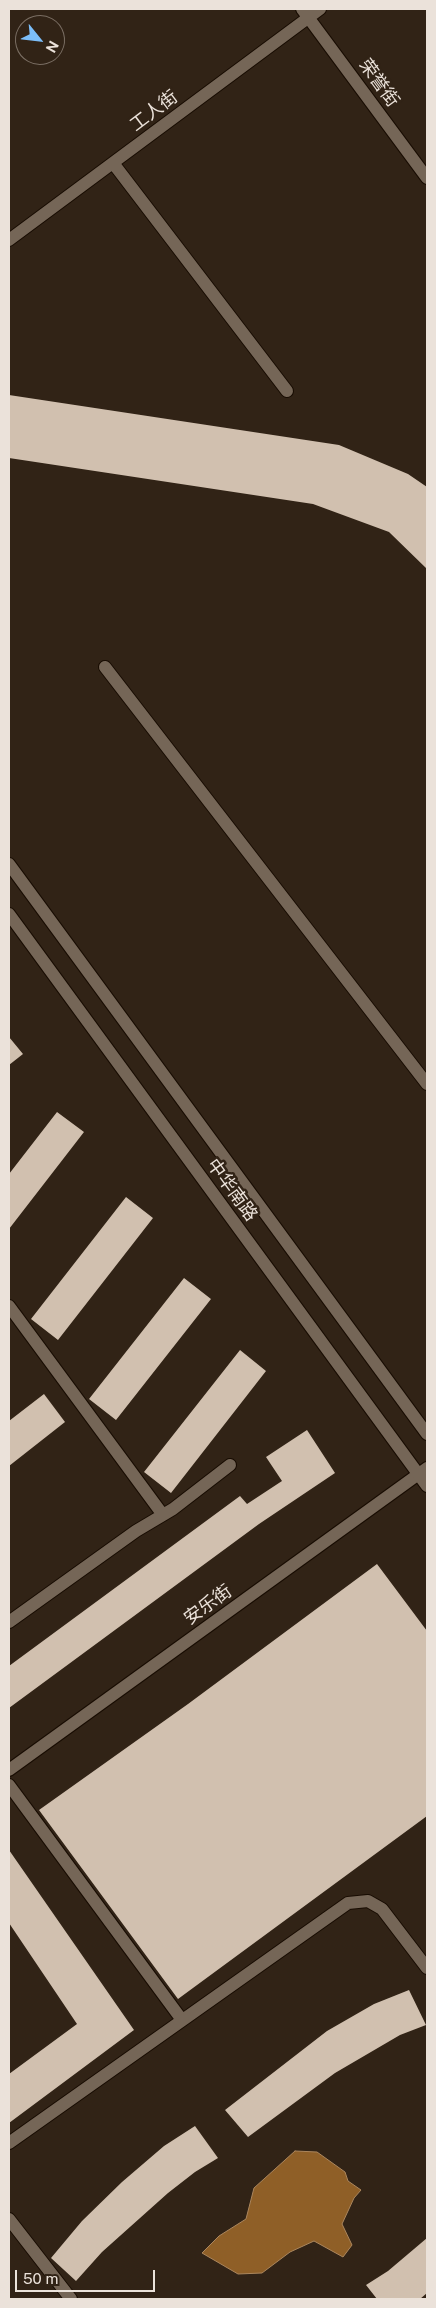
<!DOCTYPE html>
<meta charset="utf-8">
<style>
body{margin:0}
#map{position:relative;width:436px;height:2308px;overflow:hidden;background:#312316;font-family:"Public Sans",sans-serif}
canvas{display:block}
.frame{position:absolute;inset:0;border:10px solid #ebe2da;pointer-events:none}
.north{position:absolute;left:15px;top:15px;width:50px;height:50px;box-sizing:border-box;background:#312316;border:1px solid #7b6f64;border-radius:50%;rotate:119deg;font-size:14px;font-weight:700;line-height:20px;text-align:center;color:#ebe2da}
.north::after{content:'';display:block;margin:auto;width:18px;height:22px;background:#7cbef9;clip-path:polygon(50% 0,100% 100%,50% 72%,0 100%)}
.scale{position:absolute;left:15px;top:2270px;width:140px;height:22px;box-sizing:border-box;border:2px solid #ebe2da;border-top:0;padding-left:6px;font-size:15px;line-height:18px;white-space:nowrap;color:#ebe2da;-webkit-text-stroke:4px #312316;paint-order:stroke}
</style>
<div id="map">
<canvas width="436" height="2308"></canvas>
<div class="frame"></div>
<div class="north">N</div>
<div class="scale">50 m</div>
</div>
<script>
const g = document.querySelector('canvas').getContext('2d');
g.lineJoin = 'round';
function fillPath(path, color) { g.fillStyle = color; g.fill(path, 'evenodd'); }
const shape = rows => new Path2D(rows.map(r => 'M' + r).join(''));
function stroke(path, color, width, dash) { g.strokeStyle = color; g.lineWidth = width; g.lineCap = dash ? 'butt' : 'round'; g.setLineDash(dash || []); g.stroke(path); }
function label(font, color, halo, rows, align = 'center') {
  g.font = font + ' "Public Sans","Noto Sans SC",sans-serif'; g.lineWidth = 5; g.setLineDash([]); g.textBaseline = 'middle'; g.strokeStyle = halo; g.fillStyle = color; for (const [text, x, y, turn = 0] of rows) {
    g.save(); g.translate(x, y); g.rotate((+turn || 0) * Math.PI / 180); g.textAlign = isNaN(turn) ? turn : align; if (halo) g.strokeText(text, 0, 0); g.fillText(text, 0, 0); g.restore();
  }
}
const water = shape([
 [295,2151,317,2152,345,2172,348,2181,361,2190,354,2198,342,2224,352,2245,343,2257,314,2241,290,2252,262,2273,238,2274,202,2253,219,2236,246,2219,254,2188,295,2151]
]);
const building = shape([
 [9,395,339,445,408,474,427,487,427,569,389,532,313,504,9,458],
 [9,1037,23,1054,9,1065],
 [57,1112,84,1132,9,1229,9,1174],
 [126,1197,153,1218,58,1340,31,1319],
 [184,1278,211,1299,116,1420,89,1399],
 [240,1350,266,1371,171,1493,144,1472],
 [44,1394,65,1422,9,1466,9,1421],
 [307,1430,335,1473,259,1524,9,1708,9,1666,240,1496,247,1504,282,1481,266,1457],
 [377,1564,427,1631,427,1816,178,1999,39,1810,188,1704],
 [9,1850,134,2030,9,2123,9,2074,77,2024,9,1923],
 [409,1990,426,2025,400,2035,335,2073,248,2137,225,2110,327,2031,374,2004],
 [195,2126,218,2158,195,2172,168,2193,102,2252,76,2281,51,2258,82,2221,122,2182,164,2146],
 [427,2238,427,2293,420,2299,377,2299,366,2285,388,2271]
]);
const minor = shape([
 [302,9,427,178],
 [113,163,287,391],
 [9,240,320,9],
 [105,667,427,1084],
 [9,1306,163,1515],
 [9,1622,136,1531,173,1509,230,1465],
 [9,1785,182,2020],
 [9,2143,348,1903,368,1901,382,1909,427,1968],
 [9,2219,71,2299]
]);
const tertiary = shape([
 [9,1770,427,1468]
]);
const secondary = shape([
 [9,864,427,1434],
 [9,914,427,1486]
]);
const streetNames = [
 ["荣誉街",379,83,54],
 ["工人街",154,111,-37],
 ["中华南路",232,1190,54],
 ["安乐街",208,1605,-36]
];
fillPath(water, '#8f5f27');
stroke(water, '#ab865d', 1);
fillPath(building, '#d1c0af');
stroke(minor, '#180c02', 14);
stroke(tertiary, '#180c02', 14);
stroke(secondary, '#180c02', 14);
stroke(minor, '#756657', 12);
stroke(tertiary, '#756657', 12);
stroke(secondary, '#756657', 12);
label('18px', '#ebe2da', '#312316', streetNames);
</script>
